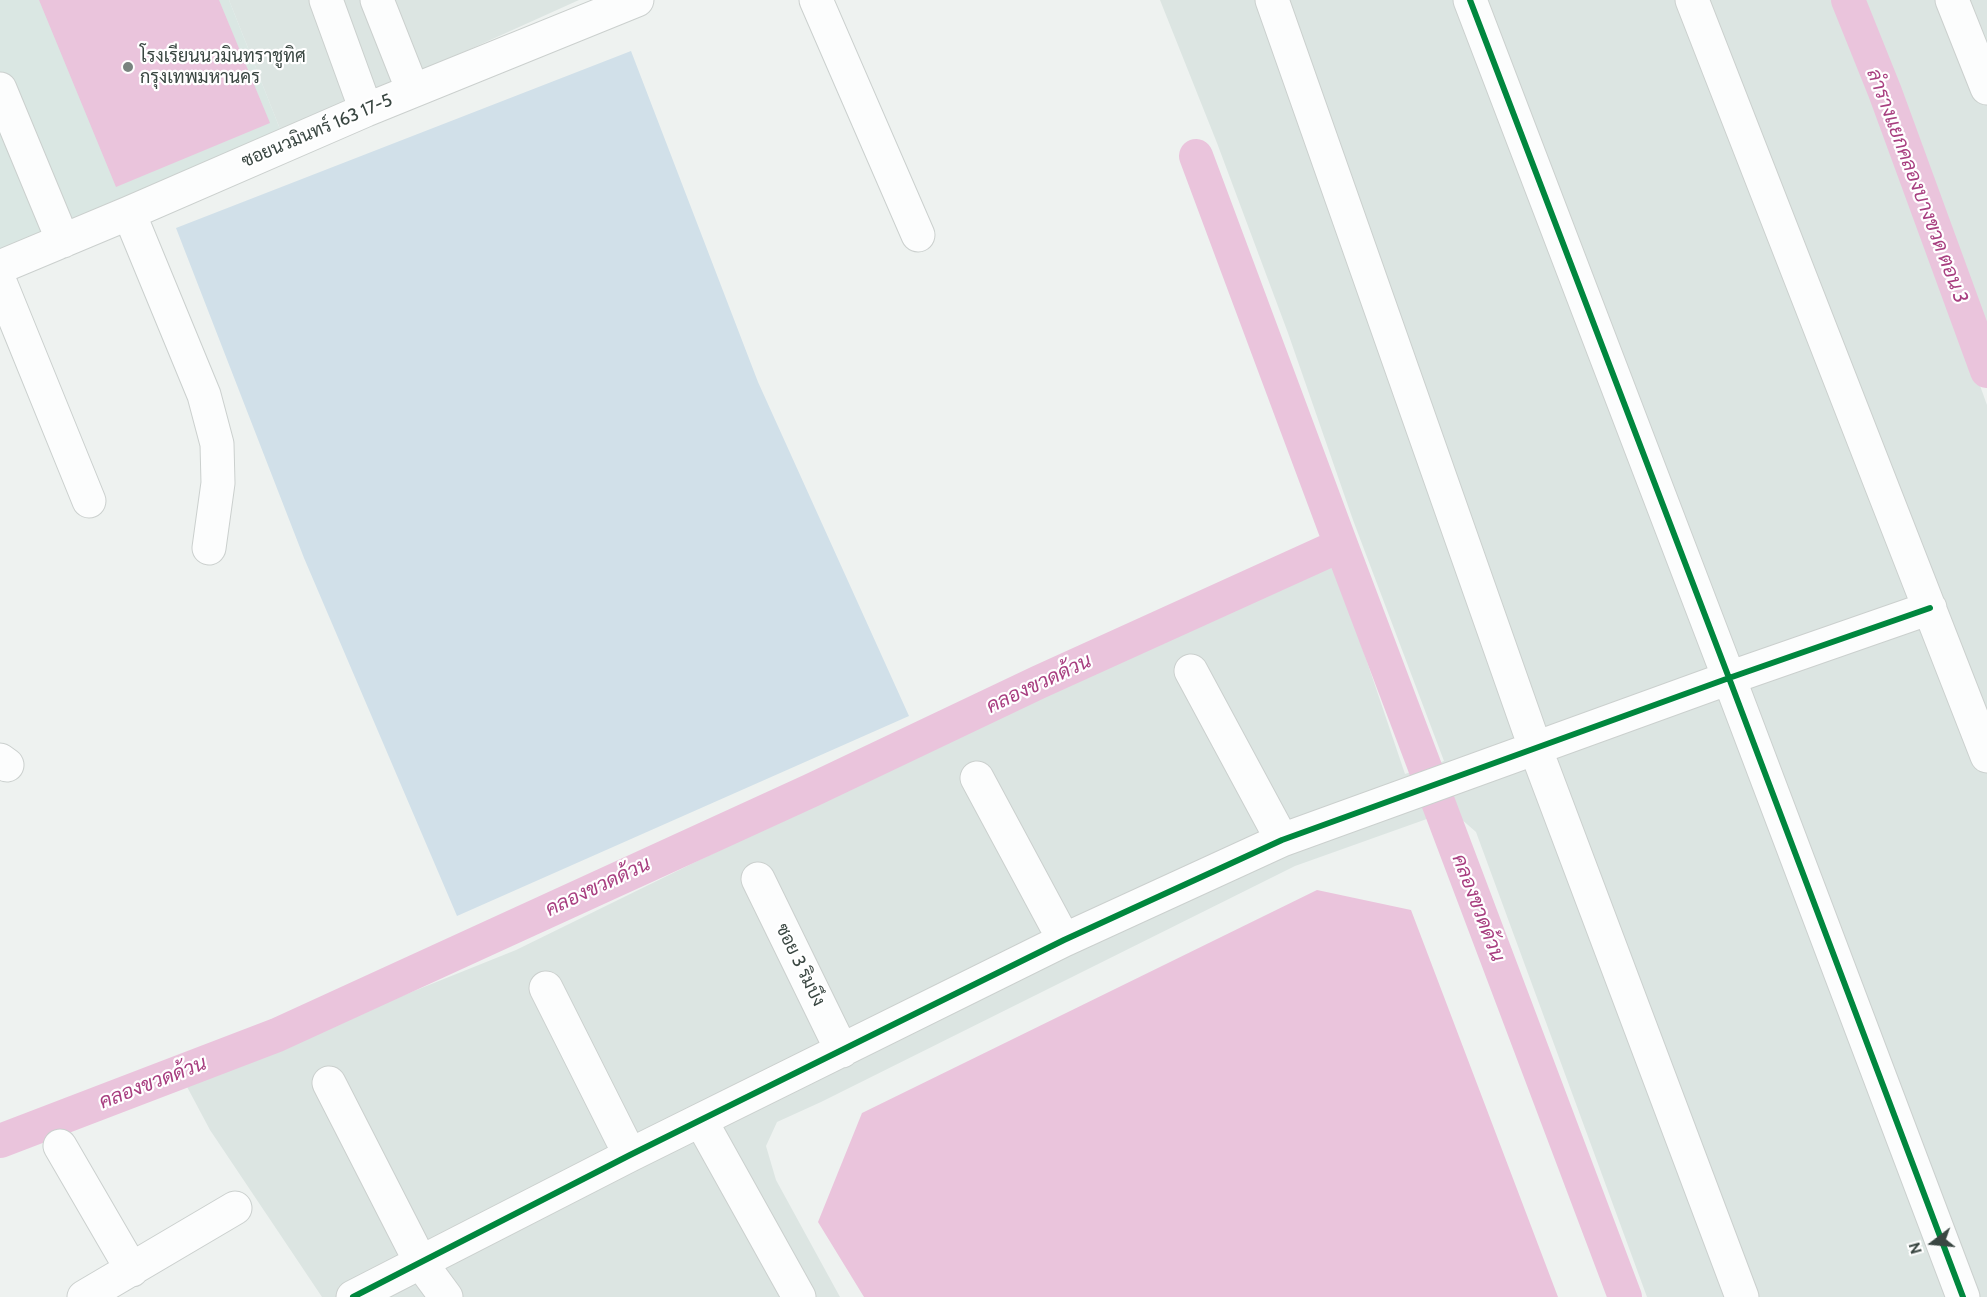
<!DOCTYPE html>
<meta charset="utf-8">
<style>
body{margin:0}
#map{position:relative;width:1987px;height:1297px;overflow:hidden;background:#eef2f0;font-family:Cabin,sans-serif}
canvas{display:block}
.north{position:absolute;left:1903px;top:1213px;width:60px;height:60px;-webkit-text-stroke:4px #fff;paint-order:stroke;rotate:254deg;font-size:16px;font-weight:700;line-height:24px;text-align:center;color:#3a4742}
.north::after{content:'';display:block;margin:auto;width:21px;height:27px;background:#3a4742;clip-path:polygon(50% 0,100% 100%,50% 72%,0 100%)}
</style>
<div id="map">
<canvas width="1987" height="1297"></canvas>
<div class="north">N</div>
</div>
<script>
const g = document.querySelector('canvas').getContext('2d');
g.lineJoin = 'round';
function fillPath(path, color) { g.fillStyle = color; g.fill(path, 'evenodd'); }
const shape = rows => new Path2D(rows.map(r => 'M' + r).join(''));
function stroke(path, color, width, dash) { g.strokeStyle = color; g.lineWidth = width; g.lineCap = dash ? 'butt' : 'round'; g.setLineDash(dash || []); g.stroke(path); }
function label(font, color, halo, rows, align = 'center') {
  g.font = font + ' Cabin,Sarabun,sans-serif'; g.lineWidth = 4.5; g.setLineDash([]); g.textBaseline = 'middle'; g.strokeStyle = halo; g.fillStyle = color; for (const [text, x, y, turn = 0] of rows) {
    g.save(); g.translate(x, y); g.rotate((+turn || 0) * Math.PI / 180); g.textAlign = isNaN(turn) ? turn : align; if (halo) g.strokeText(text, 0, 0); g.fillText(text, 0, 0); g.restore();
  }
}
const residential = shape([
 [229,0,579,0,282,134],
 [1160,0,1838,0,1913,200,1987,405,1987,1297,1647,1297,1476,832,1460,818,1438,815,1295,866,821,1102,777,1122,766,1146,776,1180,840,1297,322,1297,210,1130,185,1083,516,950,1093,667,1333,561,1405,774,1444,761,1353,520,1288,333,1217,143],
 [1848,0,1987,0,1987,363]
]);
const education = shape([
 [0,0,229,0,282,134,0,250]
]);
const green = shape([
 [631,51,758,382,909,716,457,916,304,558,176,228]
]);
const water = shape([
 [39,0,219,0,270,123,116,187],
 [1317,890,1411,910,1558,1297,864,1297,818,1222,862,1113]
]);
const canal = shape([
 [1848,0,1885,92,1987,371],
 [1196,156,1341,545],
 [0,1141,277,1035,812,790,1039,682,1341,545,1625,1297]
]);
const minor = shape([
 [326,0,366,110],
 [377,0,413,91],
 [816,0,918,235],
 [1272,0,1536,750,1742,1297],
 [1470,0,1729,678,1963,1297],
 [1692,0,1987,756],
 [1952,0,1987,88],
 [0,89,63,241],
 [129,213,204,395,217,444,218,483,209,548],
 [0,267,129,213,366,110,637,0],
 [0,282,89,501],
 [1191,671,1282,840],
 [0,760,7,765],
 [977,778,1064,940],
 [758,879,842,1051],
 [546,988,630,1155],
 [329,1083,421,1263,446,1297],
 [701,1121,799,1297],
 [60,1146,132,1270],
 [84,1297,235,1208],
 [353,1297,630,1155,1064,940,1282,840,1729,678,1930,608]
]);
const cycleway = shape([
 [1470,0,1729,678,1963,1297],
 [353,1297,630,1155,1064,940,1282,840,1729,678,1930,608]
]);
const markers = [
 [128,67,6,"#79837f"]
];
const poiNames = [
 ["โรงเรียนนวมินทราชูทิศ",140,57],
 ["กรุงเทพมหานคร",140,78]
];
const streetNames = [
 ["ซอยนวมินทร์ 163 17-5",317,131,-23],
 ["ซอย 3 ริมบึง",800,965,64]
];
const waterNames = [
 ["ลำรางแยกคลองบางขวด ตอน 3",1917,186,69],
 ["คลองขวดด้วน",1039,684,-25],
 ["คลองขวดด้วน",598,887,-25],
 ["คลองขวดด้วน",1478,908,69],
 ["คลองขวดด้วน",153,1083,-21]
];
fillPath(residential, '#dce5e2');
fillPath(education, '#dae7e3');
fillPath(green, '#d1e0e9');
fillPath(water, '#eac4dc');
stroke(canal, '#eac4dc', 34);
stroke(minor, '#cbd0ce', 35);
stroke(minor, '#fcfdfd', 33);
stroke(cycleway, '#00873e', 6);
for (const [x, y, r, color] of markers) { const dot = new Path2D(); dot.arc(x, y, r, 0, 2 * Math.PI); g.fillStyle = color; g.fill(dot); stroke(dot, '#fff', 2); }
label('18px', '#3a4742', '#fff', poiNames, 'left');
label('18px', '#3a4742', '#fff', streetNames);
label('italic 20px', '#a83f80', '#fff', waterNames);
</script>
